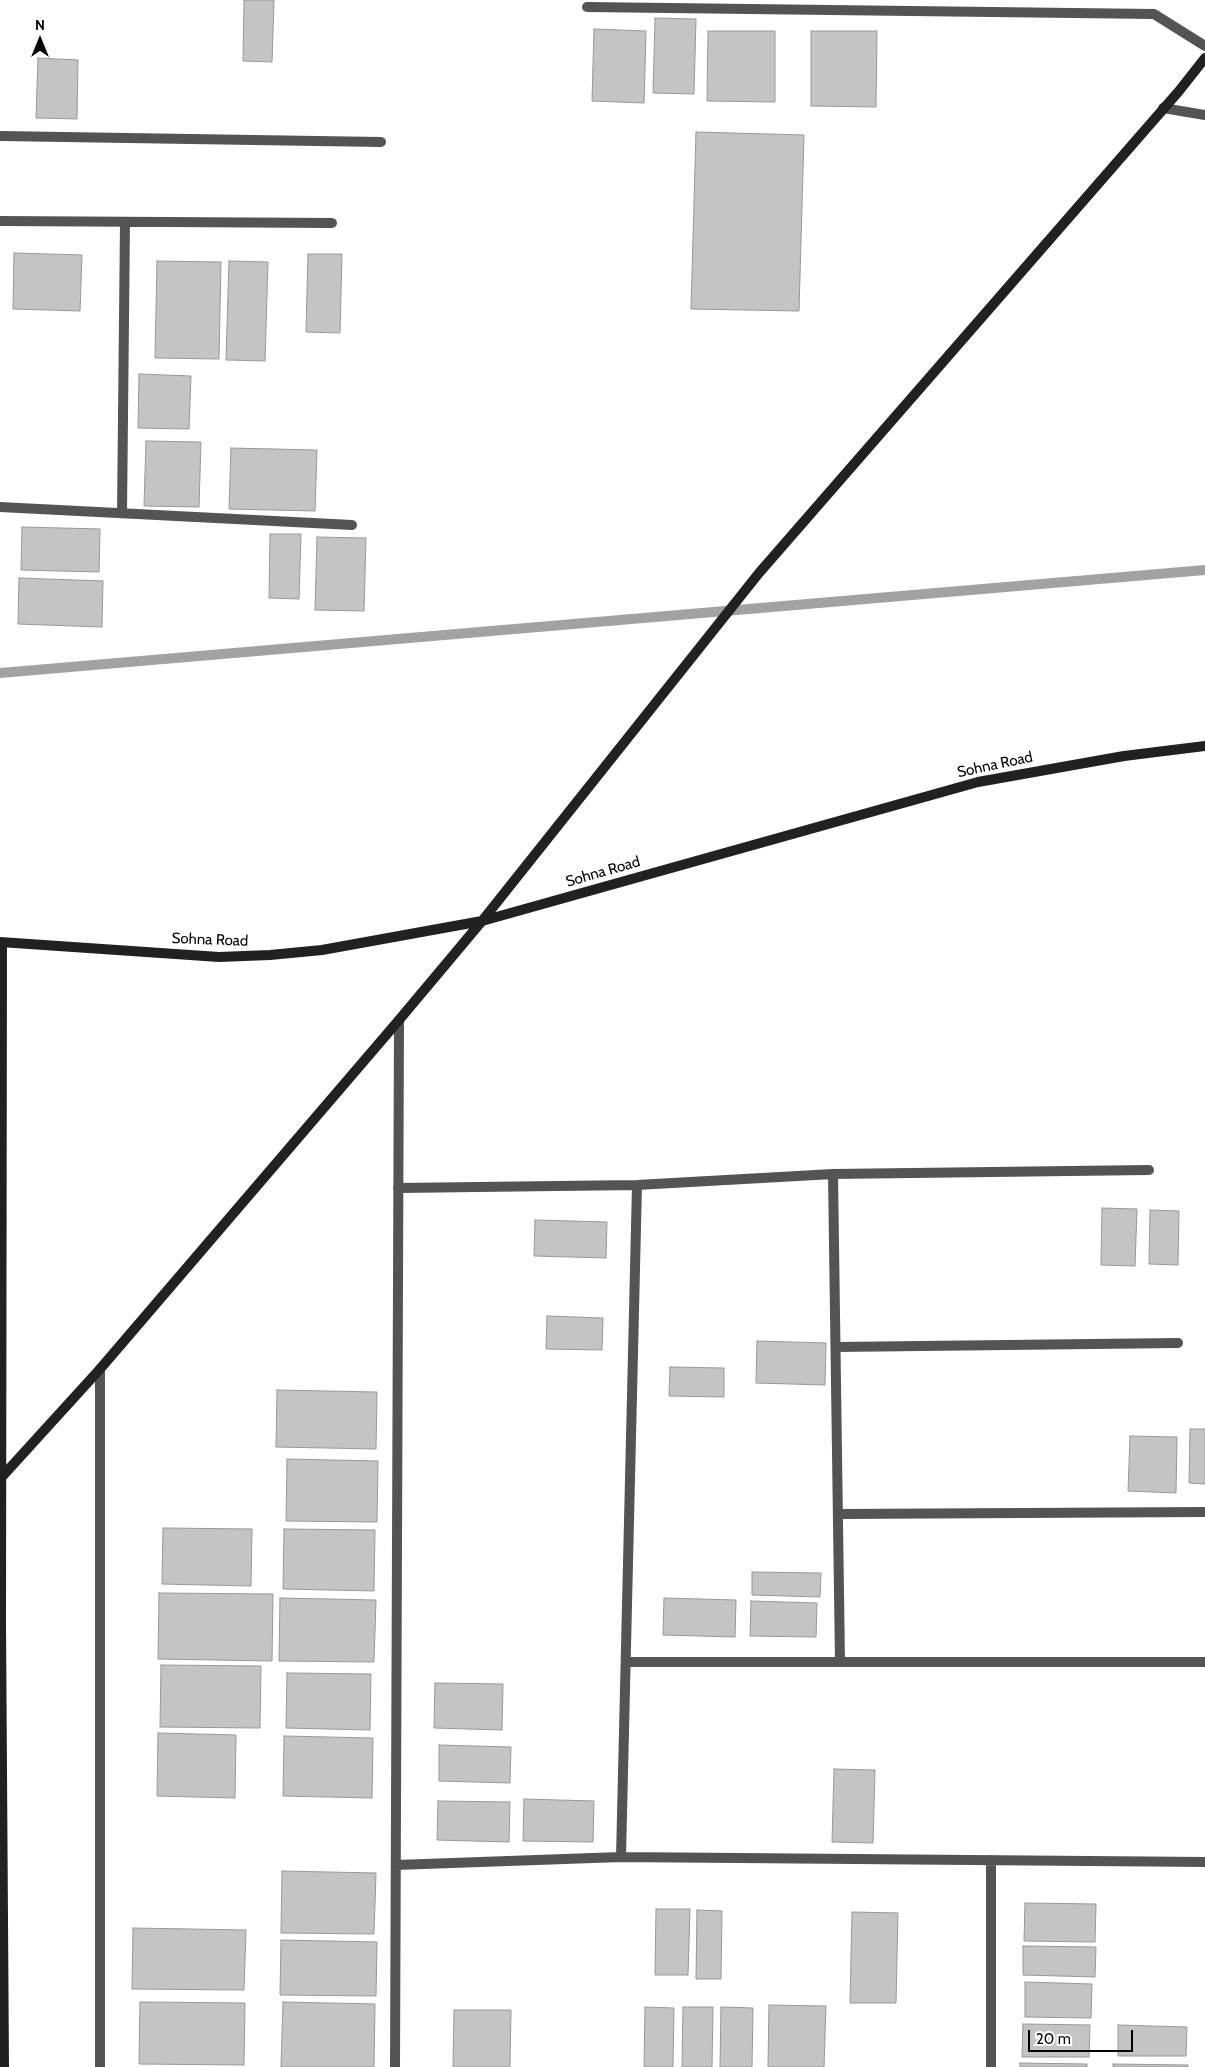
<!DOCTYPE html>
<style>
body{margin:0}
#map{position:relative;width:1205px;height:2067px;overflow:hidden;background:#fff;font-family:Cabin,sans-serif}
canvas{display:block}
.north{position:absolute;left:15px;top:15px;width:50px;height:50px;-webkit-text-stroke:4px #fff;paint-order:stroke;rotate:0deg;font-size:14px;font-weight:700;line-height:20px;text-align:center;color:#000}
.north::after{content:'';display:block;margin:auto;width:18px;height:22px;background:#000;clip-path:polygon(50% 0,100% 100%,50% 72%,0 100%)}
.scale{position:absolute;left:1028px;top:2030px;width:105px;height:22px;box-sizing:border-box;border:2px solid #000;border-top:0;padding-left:6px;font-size:15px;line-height:18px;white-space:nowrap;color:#000;-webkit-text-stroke:4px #fff;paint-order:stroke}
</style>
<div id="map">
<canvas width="1205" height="2067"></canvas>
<div class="north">N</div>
<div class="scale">20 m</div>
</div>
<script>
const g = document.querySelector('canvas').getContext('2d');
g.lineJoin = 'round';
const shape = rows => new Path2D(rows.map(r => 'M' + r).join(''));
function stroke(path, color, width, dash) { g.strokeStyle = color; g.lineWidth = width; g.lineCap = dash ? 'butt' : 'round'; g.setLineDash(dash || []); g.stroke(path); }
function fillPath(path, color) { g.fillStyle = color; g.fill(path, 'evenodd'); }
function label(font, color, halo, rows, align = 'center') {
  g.font = font + ' Cabin,sans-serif'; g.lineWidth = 5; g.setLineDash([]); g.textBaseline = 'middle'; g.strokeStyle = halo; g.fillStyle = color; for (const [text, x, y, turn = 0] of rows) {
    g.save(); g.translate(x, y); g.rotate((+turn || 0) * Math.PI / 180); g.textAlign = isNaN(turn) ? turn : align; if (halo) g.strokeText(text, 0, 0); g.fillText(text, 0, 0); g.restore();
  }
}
const stream = shape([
 [0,673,1205,570]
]);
const building = shape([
 [244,0,274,0,272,62,243,61,244,0],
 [655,18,696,19,694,94,653,93,655,18],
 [594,29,646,31,644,103,592,101,594,29],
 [708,31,775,31,775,102,707,101,708,31],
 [811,31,877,31,876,107,811,106,811,31],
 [38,58,78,60,77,119,36,118,38,58],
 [696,132,804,135,799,311,691,309,696,132],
 [14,253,82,255,80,311,13,309,14,253],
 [308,254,342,254,340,333,306,332,308,254],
 [157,261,221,262,219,359,155,358,157,261],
 [229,261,268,262,265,361,226,360,229,261],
 [139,374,191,376,189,429,138,428,139,374],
 [146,441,201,442,199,507,144,506,146,441],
 [231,448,317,450,315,511,229,509,231,448],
 [22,527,100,529,99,572,21,570,22,527],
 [270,534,301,534,299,599,269,598,270,534],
 [317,537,366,538,364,611,315,610,317,537],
 [19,578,103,581,102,627,18,624,19,578],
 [1102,1208,1137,1209,1135,1266,1101,1265,1102,1208],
 [1150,1210,1179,1211,1178,1265,1149,1264,1150,1210],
 [535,1220,607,1222,606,1258,534,1256,535,1220],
 [547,1316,603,1318,602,1350,546,1349,547,1316],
 [757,1341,826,1343,825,1385,756,1383,757,1341],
 [670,1367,724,1368,724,1397,669,1396,670,1367],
 [277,1390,377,1392,376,1449,276,1447,277,1390],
 [1190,1429,1205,1429,1205,1484,1189,1483,1190,1429],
 [1130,1436,1177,1437,1176,1493,1128,1491,1130,1436],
 [287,1459,378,1461,377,1522,286,1521,287,1459],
 [163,1528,252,1529,251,1586,162,1584,163,1528],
 [284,1529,375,1530,374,1591,283,1589,284,1529],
 [752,1572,821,1573,820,1597,752,1595,752,1572],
 [159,1593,273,1594,272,1661,158,1659,159,1593],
 [280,1598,376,1600,374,1662,279,1661,280,1598],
 [664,1598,736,1600,735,1637,663,1635,664,1598],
 [751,1601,817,1603,816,1637,750,1636,751,1601],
 [161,1665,261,1666,260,1728,160,1727,161,1665],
 [287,1673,371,1674,370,1730,286,1728,287,1673],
 [435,1683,503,1684,502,1730,434,1728,435,1683],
 [158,1733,236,1735,235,1798,157,1796,158,1733],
 [284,1736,373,1738,372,1798,283,1796,284,1736],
 [439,1745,511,1747,510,1783,439,1781,439,1745],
 [834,1769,875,1770,873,1843,832,1842,834,1769],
 [524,1799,594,1801,593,1842,523,1841,524,1799],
 [438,1801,510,1802,509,1842,437,1840,438,1801],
 [282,1871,376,1873,374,1934,281,1933,282,1871],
 [1025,1903,1096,1904,1095,1942,1024,1941,1025,1903],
 [656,1909,690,1909,688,1975,655,1975,656,1909],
 [697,1910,722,1911,721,1979,696,1979,697,1910],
 [852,1912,898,1913,896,2003,850,2003,852,1912],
 [133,1928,246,1930,244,1990,132,1989,133,1928],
 [281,1940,377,1942,376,1996,280,1995,281,1940],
 [1023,1946,1096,1947,1095,1977,1023,1975,1023,1946],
 [1025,1982,1092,1984,1091,2018,1025,2017,1025,1982],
 [140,2002,245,2003,244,2065,139,2064,140,2002],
 [283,2002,375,2004,374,2067,281,2067,283,2002],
 [769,2005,826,2006,824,2067,768,2067,769,2005],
 [645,2007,674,2008,673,2067,644,2067,645,2007],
 [683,2007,713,2007,712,2067,682,2067,683,2007],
 [721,2007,753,2008,752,2067,720,2067,721,2007],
 [454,2010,511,2010,510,2067,453,2067,454,2010],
 [1023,2024,1090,2025,1089,2057,1022,2057,1023,2024],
 [1118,2025,1187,2027,1186,2056,1118,2056,1118,2025],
 [1020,2063,1087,2064,1087,2067,1020,2067,1020,2063],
 [1113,2064,1188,2065,1188,2067,1113,2067,1113,2064]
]);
const lane = shape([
 [1163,108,1205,115]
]);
const street = shape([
 [587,7,1154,14,1205,46],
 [0,136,381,142],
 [0,221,332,223],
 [0,507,352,525],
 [122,513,125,222],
 [833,1174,1149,1170],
 [398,1188,637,1185,833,1174,840,1662],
 [836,1347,1178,1343],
 [100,1369,100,2067],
 [839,1514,1205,1512],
 [626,1662,1205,1662],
 [621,1857,637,1185],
 [396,1865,621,1857,1205,1862],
 [395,2067,399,1020],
 [991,2067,991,1860]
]);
const secondary = shape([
 [0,942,219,957,270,955,322,950,482,921,978,782,1124,756,1205,746],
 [2,943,1,1622,4,2067],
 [0,1479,100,1369,399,1020,482,921,759,573,1179,91,1205,58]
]);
const streetNames = [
 ["Sohna Road",995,765,-12],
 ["Sohna Road",603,872,-16],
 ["Sohna Road",210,940,2]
];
stroke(stream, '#a2a2a2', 10);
fillPath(building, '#c4c4c4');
stroke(building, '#989898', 1);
stroke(lane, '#545454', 10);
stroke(street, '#545454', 10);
stroke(secondary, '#212121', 10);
label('15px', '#000', '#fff', streetNames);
</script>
